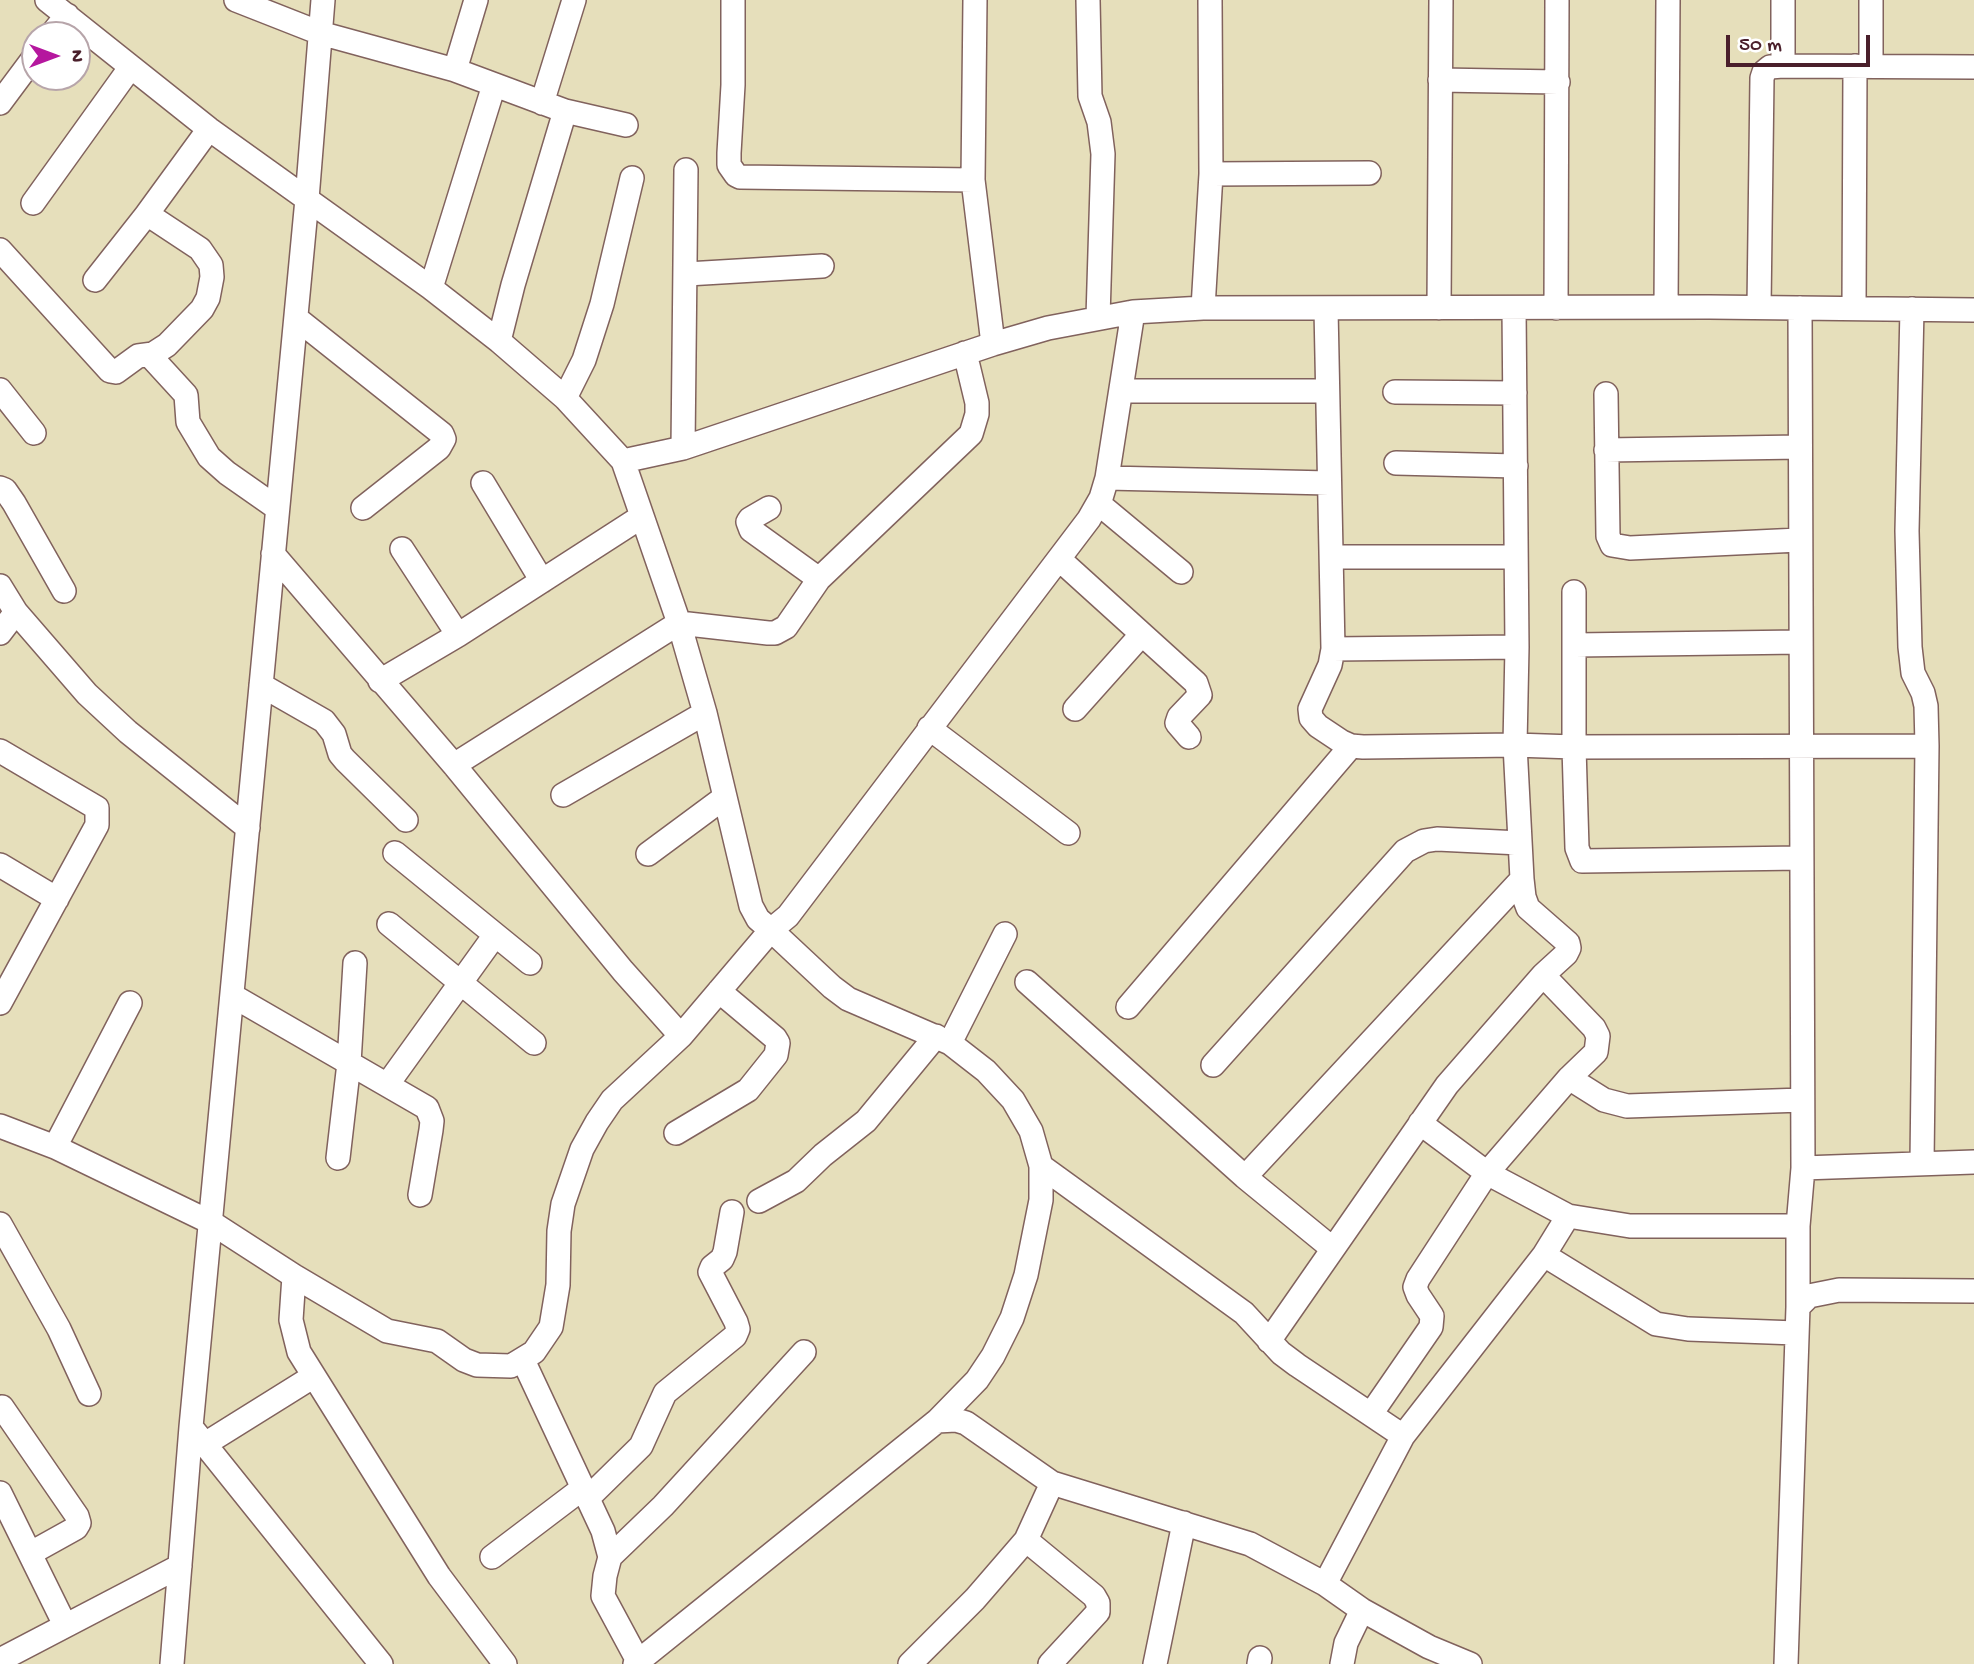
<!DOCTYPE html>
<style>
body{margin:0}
#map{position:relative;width:1974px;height:1664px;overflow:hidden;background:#e6dfbb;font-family:"Gochi Hand",sans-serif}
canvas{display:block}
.north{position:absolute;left:21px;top:21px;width:70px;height:70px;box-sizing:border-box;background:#fff;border:2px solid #b7a5aa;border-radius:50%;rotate:90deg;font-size:19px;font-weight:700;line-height:28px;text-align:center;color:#4a1f2b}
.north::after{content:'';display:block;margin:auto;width:24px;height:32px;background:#b5179e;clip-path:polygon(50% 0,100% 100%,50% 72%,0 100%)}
.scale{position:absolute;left:1726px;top:35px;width:144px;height:32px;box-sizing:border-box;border:4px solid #4a1f2b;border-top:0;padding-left:9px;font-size:21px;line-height:24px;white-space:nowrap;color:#4a1f2b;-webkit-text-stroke:5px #fff;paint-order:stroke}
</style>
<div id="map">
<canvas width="1974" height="1664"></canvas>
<div class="north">N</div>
<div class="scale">50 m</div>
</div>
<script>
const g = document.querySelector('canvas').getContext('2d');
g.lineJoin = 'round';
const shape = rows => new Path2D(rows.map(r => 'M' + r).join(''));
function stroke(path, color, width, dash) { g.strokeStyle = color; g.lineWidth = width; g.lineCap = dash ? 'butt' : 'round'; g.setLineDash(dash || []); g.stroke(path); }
const minor = shape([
 [47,0,209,129,431,288,499,341,565,398,623,461,679,623,705,713,751,906,758,919,771,930,788,916,1089,519,1101,498,1107,478,1133,312],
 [236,0,320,33,455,70,565,111,626,125],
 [733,0,733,85,729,153,729,165,736,175,740,177,973,180],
 [975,0,973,180,993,344],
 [1088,0,1090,96,1099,122,1103,154,1098,317],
 [1783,0,1783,66],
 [51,35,67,15],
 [1871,66,1871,0],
 [455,70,476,0],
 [1440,80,1558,82],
 [0,103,35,56],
 [542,103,574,0],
 [209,129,147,214,200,249,211,265,212,277,208,298,202,309,167,345,153,354,153,359,186,395,188,422,209,457,227,473,277,508],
 [1211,174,1369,173],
 [33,203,130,68],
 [0,250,110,371,116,372,138,356,153,354],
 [687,274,822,266],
 [95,280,147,214],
 [431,288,494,85],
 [1666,307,1668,0],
 [1759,307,1762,78,1764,72,1770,67,1783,66,1974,67],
 [1854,307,1855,66],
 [1203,308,1211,174,1210,0],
 [1439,308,1441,0],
 [1556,308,1557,0],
 [1326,309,1333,649,1330,665,1310,709,1311,718,1318,726,1342,742,1351,746,1363,747,1515,745,1574,747,1927,746],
 [1912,309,1907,531,1910,647,1913,673,1923,693,1926,706,1927,746,1922,1163],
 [296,318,442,434,444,439,439,448,363,508],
 [499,341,513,285,565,111],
 [0,390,34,433],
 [1122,391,1327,391],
 [1395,392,1515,393],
 [1606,394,1608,536,1612,545,1630,548,1799,540],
 [565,398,584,360,602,304,632,178],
 [683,448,686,170],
 [1606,450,1800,447],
 [623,461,683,448,993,344,1048,328,1133,312,1203,308,1709,307,1974,310],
 [1396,463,1516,466],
 [1107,478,1329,483],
 [483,483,542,581],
 [0,488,5,490,14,503,64,591],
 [1098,503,1181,572],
 [769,508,750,519,748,522,751,530,819,579],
 [402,549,458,635],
 [273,554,454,765,623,971,681,1036],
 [1332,557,1516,557],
 [1059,559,1196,683,1200,695,1179,717,1177,723,1189,737],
 [0,586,16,612,87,694,128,732,248,828],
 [1574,592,1574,747,1577,848,1582,861,1801,858],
 [0,633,16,612],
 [1575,645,1800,642],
 [1333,649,1517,647],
 [380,681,458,635,641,517],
 [261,685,324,721,334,734,340,754,345,760,406,820],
 [1075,709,1142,634],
 [929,728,1068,833],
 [0,751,97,808,97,825,0,1003],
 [454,765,679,623,768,633,775,633,786,627,819,579,971,434,977,414,977,403,965,353],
 [563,795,705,713],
 [395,853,530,963],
 [648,854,725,797],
 [0,865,57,899],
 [1522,879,1524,897,1528,908,1568,943,1569,948,1566,954,1543,975],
 [389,924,534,1043],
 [1027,982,1245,1177,1333,1249],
 [233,996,427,1108,432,1121,431,1130,420,1195],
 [1128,1007,1351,746],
 [950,1043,1005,934],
 [1213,1065,1405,851,1424,841,1437,839,1520,843],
 [387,1085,495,935],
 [0,1126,55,1147,212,1223,294,1276,387,1331,437,1341,464,1360,477,1365,511,1366,534,1352,551,1327,558,1285,559,1231,563,1204,582,1149,597,1122,612,1100,681,1036,771,930,832,987,848,999,950,1043,986,1071,1013,1100,1031,1131,1041,1166,1041,1200,1026,1275,1012,1318,993,1356,977,1380,937,1421,635,1664],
 [676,1133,748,1090,776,1055,778,1043,775,1038,719,991],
 [55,1147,130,1003],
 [338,1158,349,1063,355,963],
 [1041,1166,1244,1313,1281,1353,1297,1365,1403,1436,1325,1584],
 [1803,1168,1974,1162],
 [1245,1177,1522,879,1515,745,1517,647,1514,308],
 [759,1201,796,1181,823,1155,866,1121,936,1036],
 [1568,1216,1630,1226,1798,1226],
 [0,1224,59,1329,89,1394],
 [1544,1255,1656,1324,1688,1329,1796,1333],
 [294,1276,291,1320,299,1352,439,1576,505,1664],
 [1798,1307,1798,1226,1803,1168,1800,308],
 [1269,1341,1447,1085,1543,975,1594,1028,1598,1036,1596,1052,1569,1078,1604,1100,1627,1106,1802,1100],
 [523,1360,603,1531,610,1557,605,1576,603,1596,638,1661],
 [2,1407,77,1516,79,1523,76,1528,31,1553],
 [1371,1414,1431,1327,1432,1316,1418,1295,1415,1287,1418,1279,1487,1173,1420,1123],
 [937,1421,956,1420,966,1423,1052,1483,1250,1544,1325,1584,1362,1610,1429,1647,1470,1664],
 [191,1427,381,1664],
 [1403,1436,1544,1255,1568,1216,1487,1173,1569,1078],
 [205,1444,314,1376],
 [0,1493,65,1625],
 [588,1498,641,1446,665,1393,735,1336,738,1329,736,1322,710,1272,712,1267,722,1259,725,1252,732,1212],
 [492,1557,583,1488],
 [610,1557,663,1506,804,1352],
 [0,1660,180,1566],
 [172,1664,191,1427,307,199,323,0],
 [910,1664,975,1599,1026,1540],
 [1050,1664,1098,1612,1098,1603,1094,1596,1026,1540,1052,1483],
 [1155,1664,1184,1523],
 [1259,1664,1260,1658],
 [1342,1664,1346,1643,1362,1610],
 [1786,1664,1798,1307,1809,1296,1839,1290,1974,1291]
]);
stroke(minor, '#81625d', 26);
stroke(minor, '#fff', 23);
</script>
